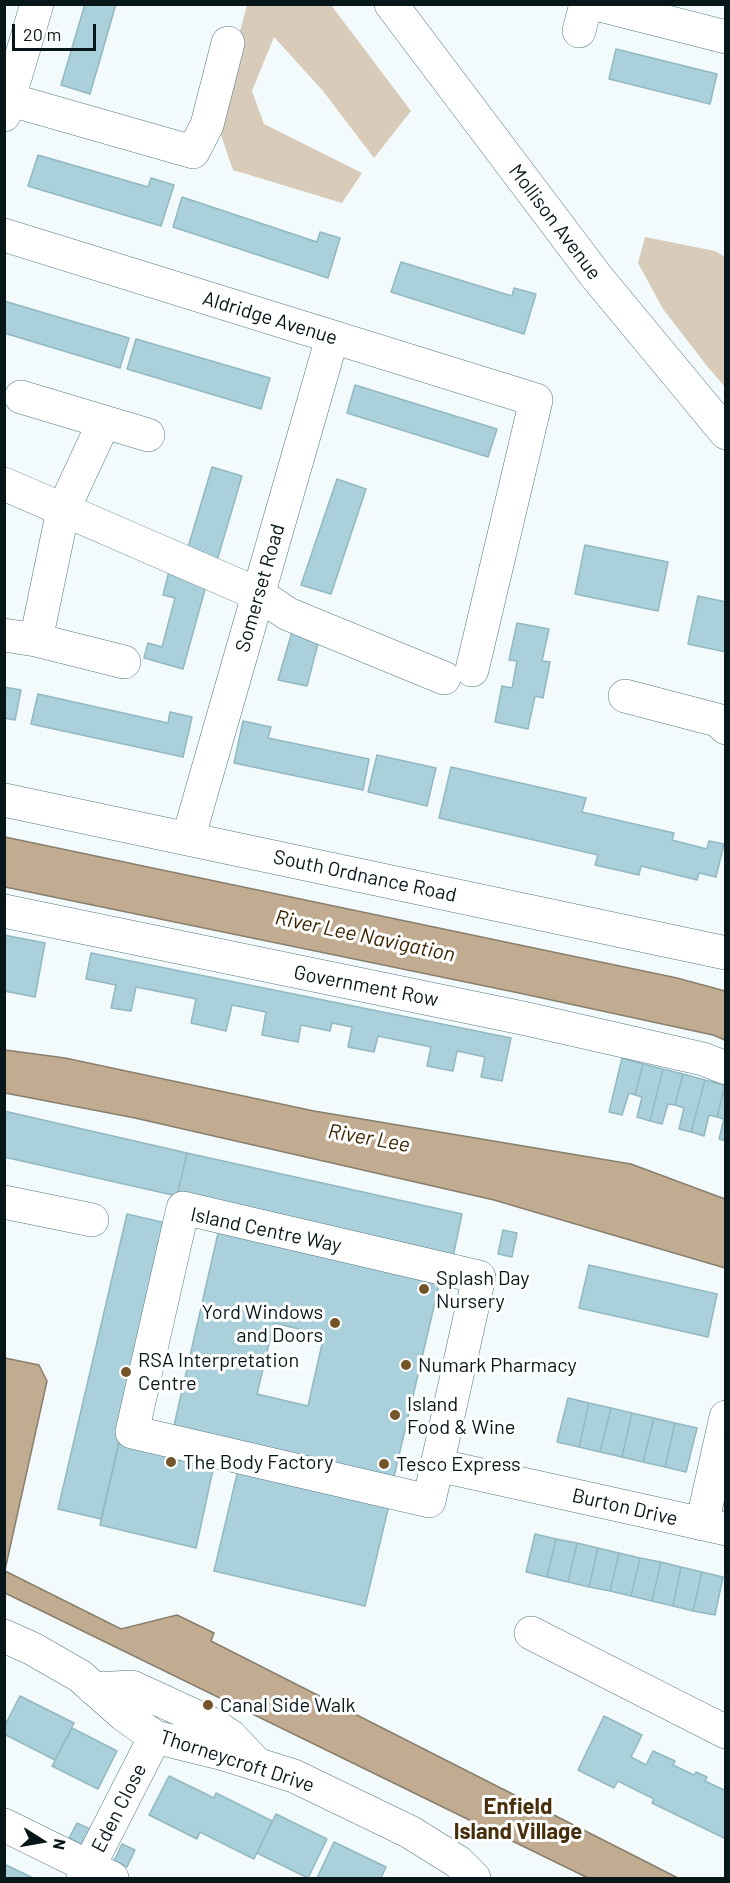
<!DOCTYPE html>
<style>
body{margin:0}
#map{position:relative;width:730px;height:1883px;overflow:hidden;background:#f2fafc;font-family:Barlow,sans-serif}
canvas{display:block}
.frame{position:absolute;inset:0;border:6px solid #071619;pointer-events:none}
.north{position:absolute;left:12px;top:1811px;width:60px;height:60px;-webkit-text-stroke:4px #fff;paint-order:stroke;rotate:101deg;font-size:16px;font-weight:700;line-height:24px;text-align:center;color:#071619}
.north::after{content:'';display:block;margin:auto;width:21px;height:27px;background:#071619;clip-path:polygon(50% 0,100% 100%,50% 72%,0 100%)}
.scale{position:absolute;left:12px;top:24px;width:84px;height:27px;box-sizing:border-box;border:3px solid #071619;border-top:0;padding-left:8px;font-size:18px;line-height:21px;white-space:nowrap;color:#071619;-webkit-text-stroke:4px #fff;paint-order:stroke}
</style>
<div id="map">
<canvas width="730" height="1883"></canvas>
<div class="frame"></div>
<div class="north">N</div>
<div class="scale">20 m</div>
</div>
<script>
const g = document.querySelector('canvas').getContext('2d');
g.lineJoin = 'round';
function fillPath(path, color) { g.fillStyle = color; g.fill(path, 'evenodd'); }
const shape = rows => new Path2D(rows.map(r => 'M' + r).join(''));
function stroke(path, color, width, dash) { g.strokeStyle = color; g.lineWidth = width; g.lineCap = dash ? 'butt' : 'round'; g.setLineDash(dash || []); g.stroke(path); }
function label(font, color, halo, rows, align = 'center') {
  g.font = font + ' Barlow,sans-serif'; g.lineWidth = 6; g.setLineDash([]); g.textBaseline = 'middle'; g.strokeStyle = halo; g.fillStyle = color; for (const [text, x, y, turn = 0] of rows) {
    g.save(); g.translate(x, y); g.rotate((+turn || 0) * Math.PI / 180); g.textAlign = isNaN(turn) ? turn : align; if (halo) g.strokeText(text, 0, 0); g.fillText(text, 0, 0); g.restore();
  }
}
const green = shape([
 [247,5,331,5,411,111,374,158,323,91,274,37,252,91,264,124,362,173,342,203,233,170,216,121],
 [645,237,715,251,725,257,725,387,707,366,663,309,638,263]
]);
const water = shape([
 [5,837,677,978,725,991,725,1040,713,1035,519,993,5,887,5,837],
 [5,1050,65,1058,314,1111,631,1164,725,1199,725,1268,494,1200,135,1118,5,1093,5,1050],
 [5,1358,39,1365,47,1381,5,1570,5,1358],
 [5,1571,121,1629,177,1615,214,1633,211,1641,678,1878,588,1878,5,1593,5,1571]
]);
const building = shape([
 [85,4,116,4,90,94,61,85,85,4],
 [616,49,717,74,710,104,609,79,616,49],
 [38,155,148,187,151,178,174,185,161,226,28,186,38,155],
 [182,197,317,242,320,232,340,238,328,278,173,227,182,197],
 [401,262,512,296,514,288,536,294,524,334,391,292,401,262],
 [4,301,129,338,120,368,4,333,4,301],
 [136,339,270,378,261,409,127,369,136,339],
 [355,385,497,429,488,457,347,413,355,385],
 [212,467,242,476,216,564,186,554,212,467],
 [337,479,366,489,331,594,301,585,337,479],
 [585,545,668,562,658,611,575,594,585,545],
 [169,571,207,582,183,669,144,658,148,643,162,647,175,598,163,595,169,571],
 [698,596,726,602,726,652,688,644,698,596],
 [517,623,549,629,542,661,550,662,543,698,535,696,528,729,495,722,502,686,512,688,517,661,509,660,517,623],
 [293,628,320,636,307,686,278,680,293,628],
 [4,687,21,690,15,720,4,718,4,687],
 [38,694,168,723,170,712,192,717,183,757,31,724,38,694],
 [243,721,271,727,268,738,369,759,363,790,234,763,243,721],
 [377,755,436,768,427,806,368,792,377,755],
 [451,767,586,798,582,812,674,833,672,840,707,849,709,841,724,844,716,877,699,873,697,880,641,866,639,875,595,865,598,855,439,818,451,767],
 [4,935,45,943,35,997,4,991,4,935],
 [91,953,511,1038,502,1081,481,1077,485,1057,457,1051,453,1071,427,1066,431,1047,378,1036,374,1052,348,1047,352,1027,332,1023,330,1031,301,1025,298,1042,262,1035,266,1012,232,1005,226,1031,191,1023,196,999,136,987,131,1011,111,1008,116,985,86,979,91,953],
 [622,1058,643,1064,635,1095,629,1093,622,1115,609,1112,622,1058],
 [643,1064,663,1069,650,1121,637,1117,642,1097,635,1095,643,1064],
 [663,1069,683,1074,675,1105,668,1104,662,1124,650,1121,663,1069],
 [683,1074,705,1080,691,1132,679,1129,684,1108,675,1105,683,1074],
 [705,1080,725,1085,717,1117,709,1115,704,1136,691,1132,705,1080],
 [725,1085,726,1085,726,1141,719,1139,724,1119,717,1117,725,1085],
 [4,1111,187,1153,177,1196,4,1157,4,1111],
 [187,1153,462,1214,453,1257,177,1196,187,1153],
 [127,1214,170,1224,101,1519,58,1509,127,1214],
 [219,1229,440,1281,393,1481,173,1430,219,1229],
 [274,1323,324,1335,308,1406,257,1394,274,1323],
 [503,1230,517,1233,512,1257,498,1254,503,1230],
 [589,1265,717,1294,708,1337,579,1308,589,1265],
 [568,1398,589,1403,579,1447,557,1442,568,1398],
 [589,1403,611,1408,600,1452,579,1447,589,1403],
 [611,1408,632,1413,622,1457,600,1452,611,1408],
 [632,1413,654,1418,643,1462,622,1457,632,1413],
 [654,1418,675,1423,665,1467,643,1462,654,1418],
 [675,1423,697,1428,686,1472,665,1467,675,1423],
 [119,1443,214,1465,196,1548,100,1525,119,1443],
 [238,1470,389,1505,365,1606,214,1571,238,1470],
 [535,1534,556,1539,547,1577,526,1572,535,1534],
 [556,1539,577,1543,568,1582,547,1577,556,1539],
 [577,1543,598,1548,589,1587,568,1582,577,1543],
 [598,1548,619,1553,610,1591,589,1587,598,1548],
 [619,1553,640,1558,631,1596,610,1591,619,1553],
 [640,1558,661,1562,652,1601,631,1596,640,1558],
 [661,1562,681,1567,673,1606,652,1601,661,1562],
 [681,1567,702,1572,693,1611,673,1606,681,1567],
 [702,1572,723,1577,715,1615,693,1611,702,1572],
 [20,1696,74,1723,55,1760,4,1734,4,1727,20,1696],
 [604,1716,642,1735,631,1757,646,1765,653,1751,675,1761,673,1765,694,1775,696,1772,707,1777,705,1781,726,1791,726,1839,652,1803,654,1799,618,1781,614,1788,578,1770,604,1716],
 [72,1728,117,1751,98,1789,52,1766,72,1728],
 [169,1776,214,1798,216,1793,272,1821,254,1859,200,1832,197,1839,149,1815,169,1776],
 [276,1814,327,1839,308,1878,257,1853,276,1814],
 [77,1823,90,1829,82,1845,69,1838,77,1823],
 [334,1842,386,1867,381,1878,317,1878,334,1842],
 [122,1844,135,1850,127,1867,114,1861,122,1844],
 [4,1864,33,1878,4,1878,4,1864]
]);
const minor = shape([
 [596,4,726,37],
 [579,31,586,4],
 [4,98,193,152,207,125,228,43],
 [4,115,37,4],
 [4,235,536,400,472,670],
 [21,397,148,435],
 [4,484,258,594,288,614,444,678],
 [4,635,36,640,124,662],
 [36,640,63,510,104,422],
 [625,696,717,720,726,728],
 [4,800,726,953],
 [188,839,332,338],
 [4,911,527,1019,703,1059,726,1068],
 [4,1202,92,1220],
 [183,1208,479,1277,429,1501,132,1432,183,1208],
 [437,1465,726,1529],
 [702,1524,726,1417],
 [531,1633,726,1732],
 [4,1636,33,1649,80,1676,124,1715,155,1737,224,1754,294,1776,410,1832,458,1862,474,1878],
 [94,1689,132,1687,212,1724,230,1736,253,1760],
 [4,1825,112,1878],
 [83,1878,155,1737]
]);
const major = shape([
 [391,4,596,276,726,433]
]);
const markers = [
 [424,1289,6,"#74552a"],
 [335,1323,6,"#74552a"],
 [406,1365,6,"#74552a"],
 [126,1372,6,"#74552a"],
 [395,1415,6,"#74552a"],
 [171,1462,6,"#74552a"],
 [384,1464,6,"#74552a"],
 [208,1705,6,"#74552a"]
];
const streetNames = [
 ["Mollison Avenue",555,222,53],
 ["Aldridge Avenue",270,318,17],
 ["Somerset Road",260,588,-74],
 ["South Ordnance Road",365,876,12],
 ["Government Row",366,986,11],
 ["Island Centre Way",266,1230,12],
 ["Burton Drive",625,1507,13],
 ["Thorneycroft Drive",237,1761,18],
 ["Eden Close",119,1808,-63]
];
const poiNames = [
 ["Splash Day",436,1278],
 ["Nursery",436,1301],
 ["Yord Windows",323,1312,"right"],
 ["and Doors",323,1335,"right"],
 ["RSA Interpretation",138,1360],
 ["Centre",138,1383],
 ["Numark Pharmacy",418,1365],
 ["Island",407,1404],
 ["Food & Wine",407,1427],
 ["The Body Factory",183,1462],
 ["Tesco Express",396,1464],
 ["Canal Side Walk",220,1705]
];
const waterNames = [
 ["River Lee Navigation",365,936,12],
 ["River Lee",369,1138,10]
];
const quarterNames = [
 ["Enfield",518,1807],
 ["Island Village",518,1832]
];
fillPath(green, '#d9cbba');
fillPath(water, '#c1ac91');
stroke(water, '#897f6d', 1.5);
fillPath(building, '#aad1db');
stroke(building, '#92b8c2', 1.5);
stroke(minor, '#547882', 34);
stroke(major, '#547882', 34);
stroke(minor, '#fff', 33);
stroke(major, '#fff', 33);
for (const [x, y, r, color] of markers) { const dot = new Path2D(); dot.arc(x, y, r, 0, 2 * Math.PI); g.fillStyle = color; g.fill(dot); stroke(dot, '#fff', 2); }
label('20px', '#071619', '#fff', streetNames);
label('20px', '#071619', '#fff', poiNames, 'left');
label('italic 21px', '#3c2501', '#fff', waterNames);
label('bold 22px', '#472f0c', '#fff', quarterNames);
</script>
